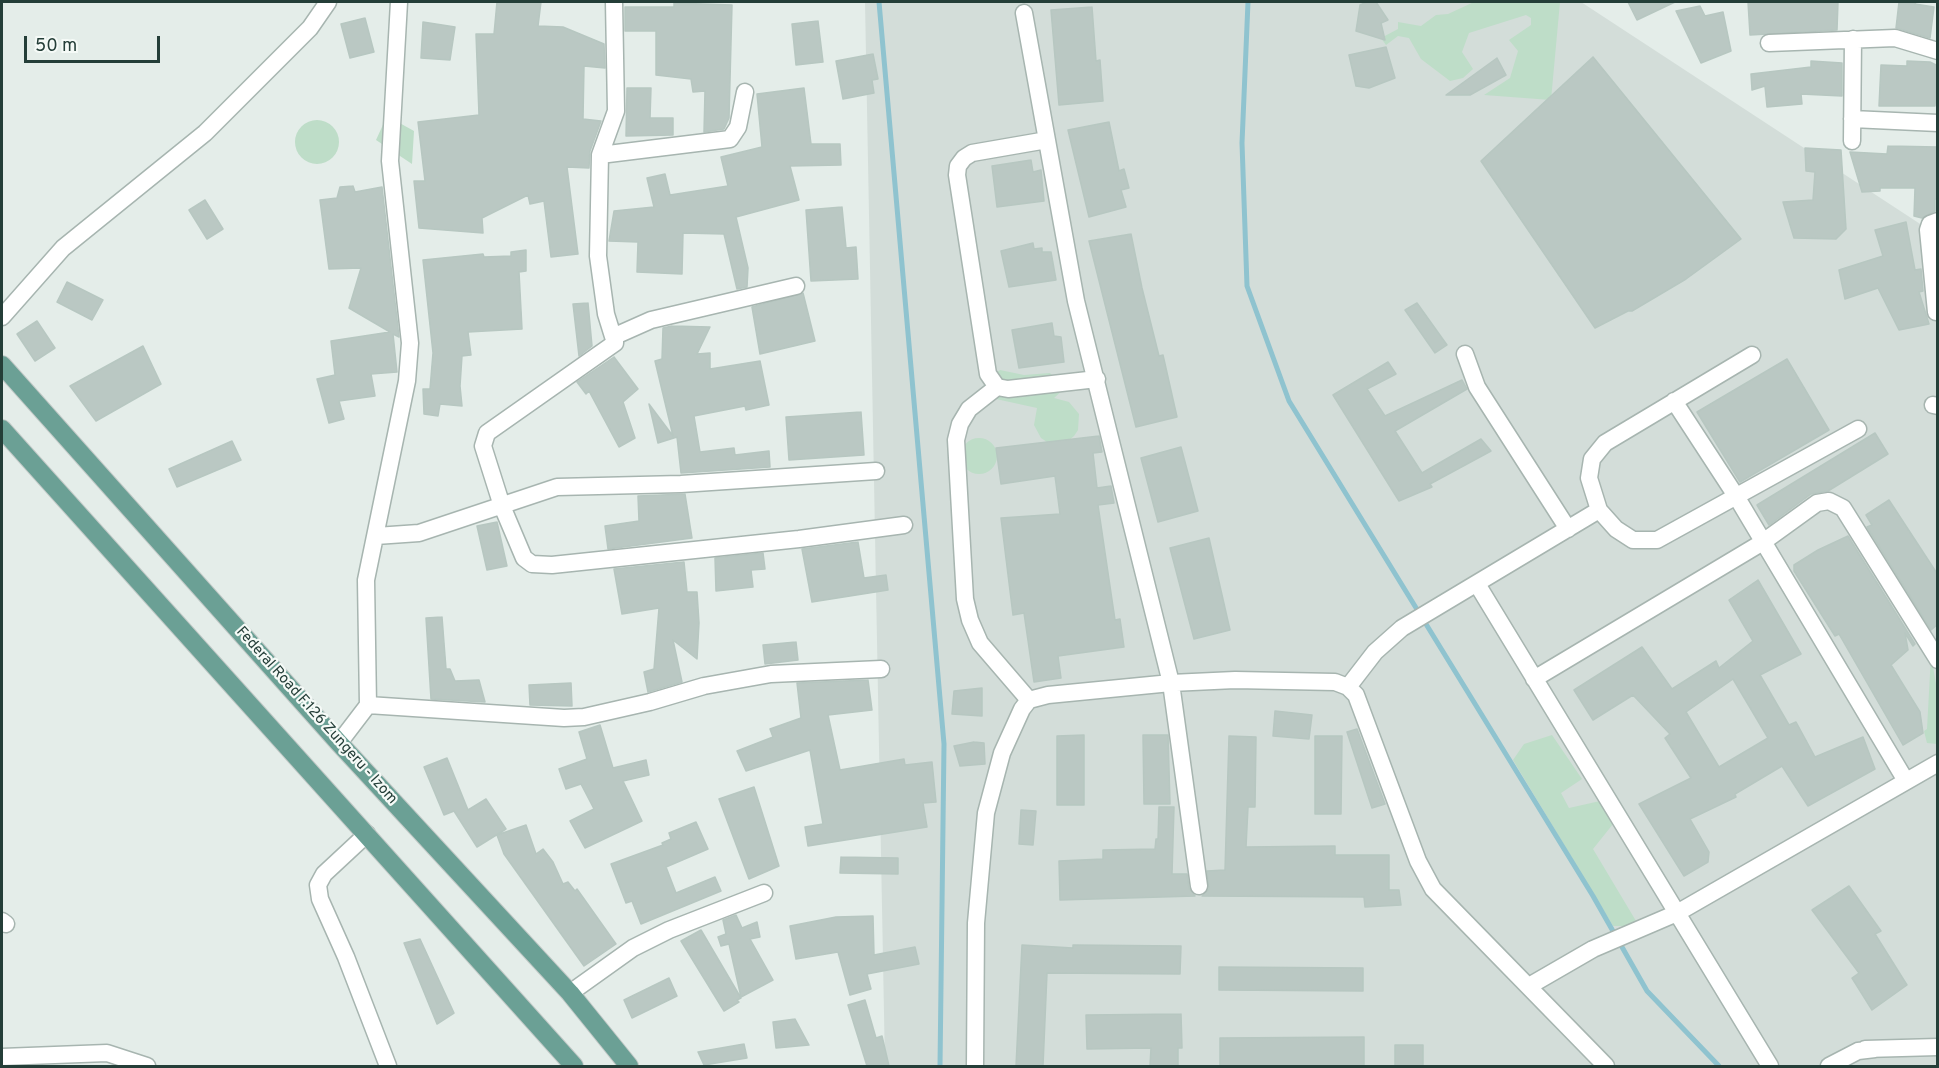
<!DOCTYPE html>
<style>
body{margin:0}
#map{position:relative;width:1939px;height:1068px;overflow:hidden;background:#e4ede9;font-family:Overpass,sans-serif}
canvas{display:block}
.frame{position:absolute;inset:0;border:3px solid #243e38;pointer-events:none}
.scale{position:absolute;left:24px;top:36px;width:136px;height:27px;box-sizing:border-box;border:3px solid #243e38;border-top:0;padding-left:8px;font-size:18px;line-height:21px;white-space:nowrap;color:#243e38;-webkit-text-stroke:4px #f5faf7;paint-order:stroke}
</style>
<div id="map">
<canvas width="1939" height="1068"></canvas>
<div class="frame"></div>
<div class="scale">50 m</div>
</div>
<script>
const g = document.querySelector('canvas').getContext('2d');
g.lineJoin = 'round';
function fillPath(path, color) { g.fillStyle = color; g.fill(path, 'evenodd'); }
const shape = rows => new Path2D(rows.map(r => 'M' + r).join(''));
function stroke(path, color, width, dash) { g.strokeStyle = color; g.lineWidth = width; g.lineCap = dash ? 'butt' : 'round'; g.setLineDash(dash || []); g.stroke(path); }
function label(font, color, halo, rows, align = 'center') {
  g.font = font + ' Overpass,sans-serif'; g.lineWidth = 4.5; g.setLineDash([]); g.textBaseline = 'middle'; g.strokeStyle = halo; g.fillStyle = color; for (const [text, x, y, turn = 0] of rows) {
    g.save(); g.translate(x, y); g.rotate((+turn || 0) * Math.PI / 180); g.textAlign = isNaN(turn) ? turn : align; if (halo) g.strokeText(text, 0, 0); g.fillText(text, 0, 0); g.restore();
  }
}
const built = shape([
 [865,2,1581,2,1937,235,1937,1066,885,1066]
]);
const green = shape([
 [1474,2,1560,2,1551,100,1484,95,1510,78,1518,51,1509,40,1531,25,1531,18,1526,15,1469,33,1462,52,1473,69,1463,78,1450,81,1421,59,1409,38,1398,36,1386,45,1381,38,1398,29,1398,22,1421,26,1436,15,1448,14],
 [387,116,414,131,412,164,376,140],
 '295 142a22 22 0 1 1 44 0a22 22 0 1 1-44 0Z',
 [1000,370,1024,375,1050,373,1064,389,1054,398,1069,402,1079,414,1078,430,1074,436,1068,441,1047,442,1041,438,1034,425,1037,408,996,399,985,381],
 '961 456a18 18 0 1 1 36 0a18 18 0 1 1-36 0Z',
 [1931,655,1937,690,1937,744,1927,743,1924,731,1927,729],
 [1552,735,1582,779,1561,793,1569,808,1600,801,1613,824,1593,849,1639,926,1613,926,1513,760,1524,744]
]);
const stream = shape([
 [879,2,944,744,940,1066],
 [1248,2,1242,143,1247,286,1289,401,1593,896,1647,991,1719,1066]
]);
const building = shape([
 [497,2,541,2,538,26,563,27,604,44,605,68,584,66,583,119,601,121,590,151,589,168,567,167,578,254,551,257,544,201,530,204,528,195,482,218,483,233,419,228,414,181,425,181,418,122,479,115,476,34,494,34,497,2],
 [1367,2,1376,2,1388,20,1381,23,1385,40,1356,31,1360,5,1367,2],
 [1628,2,1675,2,1637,20,1628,2],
 [1748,2,1838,2,1837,30,1750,35,1748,2],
 [1899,2,1916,2,1915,4,1934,7,1930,38,1896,28,1899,2],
 [674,3,732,5,729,118,724,129,704,132,705,91,693,92,691,79,656,75,656,31,625,31,625,7,674,7,674,3],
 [1700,6,1705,16,1723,12,1731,51,1701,63,1676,11,1700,6],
 [1092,7,1096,61,1100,60,1103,101,1059,105,1051,10,1092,7],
 [365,18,374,52,350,58,341,24,365,18],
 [818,21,823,62,796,65,792,24,818,21],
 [423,22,455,27,450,60,421,58,423,22],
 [1386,47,1395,78,1369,88,1356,86,1349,55,1386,47],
 [873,54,878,79,872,80,874,93,843,99,836,61,873,54],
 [1593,57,1741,239,1686,279,1632,311,1628,311,1595,328,1481,161,1593,57],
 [1497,58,1506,75,1470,95,1446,95,1497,58],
 [1811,61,1842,63,1842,96,1801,94,1802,104,1767,107,1765,86,1752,90,1751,74,1811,67,1811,61],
 [1907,61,1930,62,1938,66,1935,106,1879,106,1881,65,1907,66,1907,61],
 [627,88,651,88,650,118,673,118,673,135,626,136,627,88],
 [804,88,811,144,840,144,841,165,790,166,799,200,736,217,748,268,747,287,737,289,724,234,683,233,682,274,637,272,638,242,609,241,614,211,654,207,647,178,665,174,670,195,728,186,721,157,762,147,757,94,804,88],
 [1109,122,1119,171,1124,169,1129,188,1121,190,1126,207,1089,217,1068,130,1109,122],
 [1888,146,1938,147,1938,199,1935,199,1935,211,1922,218,1914,216,1915,188,1880,188,1880,191,1862,192,1850,152,1887,154,1888,146],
 [1805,148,1841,150,1846,229,1836,239,1794,238,1783,202,1813,200,1815,172,1806,171,1805,148],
 [1031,160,1033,172,1041,170,1044,201,997,207,992,166,1031,160],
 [353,186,355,192,382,187,399,337,393,334,397,372,371,374,375,396,339,401,344,419,329,423,317,379,335,375,331,341,390,332,349,308,361,268,329,269,320,200,337,198,340,187,353,186],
 [205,200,223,229,207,239,189,210,205,200],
 [842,207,846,248,856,247,858,279,811,281,806,210,842,207],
 [1906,222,1915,270,1921,269,1923,291,1919,292,1929,324,1899,330,1878,288,1845,299,1839,270,1883,256,1875,230,1906,222],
 [1131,234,1142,288,1159,356,1163,355,1177,417,1136,427,1089,241,1131,234],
 [1033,243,1034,249,1042,248,1042,252,1051,252,1056,280,1009,287,1001,251,1033,243],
 [526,250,526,271,519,272,522,329,468,332,471,355,462,356,460,386,462,406,440,404,438,416,424,414,423,389,430,389,433,353,423,260,483,254,484,257,511,256,511,252,526,250],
 [67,282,103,300,92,320,57,302,67,282],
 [803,293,815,341,760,354,752,307,803,293],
 [588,303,592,346,579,356,573,304,588,303],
 [1417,303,1447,345,1435,353,1405,310,1417,303],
 [37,321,55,348,35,361,17,334,37,321],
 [1052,323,1054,336,1061,337,1064,362,1019,368,1012,330,1052,323],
 [672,326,710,327,697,354,710,353,710,369,760,361,769,405,746,410,745,406,694,416,700,452,734,448,735,455,769,451,770,467,681,473,677,437,658,443,649,404,673,436,655,361,662,359,663,328,672,326],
 [143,346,161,384,96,421,70,386,143,346],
 [614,357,638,389,623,402,635,438,619,447,589,391,586,394,577,382,614,357],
 [1787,359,1829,430,1740,482,1697,412,1787,359],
 [1388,362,1396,374,1367,389,1385,416,1462,380,1467,389,1395,431,1422,473,1481,439,1491,451,1430,484,1432,487,1399,501,1333,395,1388,362],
 [861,412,864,455,789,460,786,417,861,412],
 [1875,433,1888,454,1828,491,1811,494,1769,525,1757,505,1875,433],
 [1099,436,1102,452,1093,453,1097,488,1111,486,1114,503,1098,505,1115,620,1120,619,1124,647,1058,656,1061,678,1034,682,1024,613,1013,615,1001,518,1060,514,1055,476,1001,484,996,448,1099,436],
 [232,441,241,460,177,487,169,469,232,441],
 [1181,447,1198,511,1158,522,1141,458,1181,447],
 [685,494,692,538,608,549,605,526,639,521,638,496,685,494],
 [1889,500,1938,575,1938,624,1931,630,1867,527,1872,525,1866,515,1889,500],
 [497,522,507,566,487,570,477,526,497,522],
 [1848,536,1915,644,1913,646,1905,633,1908,650,1891,665,1920,712,1923,733,1903,745,1839,634,1835,636,1794,571,1794,565,1818,550,1848,536],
 [1209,538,1230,630,1194,639,1170,548,1209,538],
 [858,542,864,578,886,575,888,590,812,602,802,549,858,542],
 [763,553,765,569,751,570,753,587,716,591,715,558,763,553],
 [684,562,687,592,697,592,699,623,697,659,673,640,682,682,648,692,644,672,654,669,659,608,622,614,614,569,684,562],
 [1758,580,1801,654,1760,675,1789,725,1796,722,1815,757,1863,737,1875,769,1808,806,1782,766,1735,794,1736,797,1690,819,1709,852,1708,862,1684,876,1639,804,1691,778,1665,738,1670,734,1633,695,1593,720,1574,690,1642,647,1672,689,1716,661,1719,668,1753,641,1729,600,1758,580],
 [1733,679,1768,738,1719,767,1686,712,1733,679],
 [442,617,446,669,450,669,455,681,479,680,485,702,431,699,426,618,442,617],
 [796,642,798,660,765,664,763,645,796,642],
 [868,680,872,710,828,715,840,770,904,759,905,765,932,762,936,802,923,803,927,827,808,846,805,827,823,824,810,750,746,771,737,751,773,737,770,729,801,718,797,683,868,680],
 [571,683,572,706,530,705,529,685,571,683],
 [982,688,982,716,952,714,954,691,982,688],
 [1275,711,1312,715,1309,739,1273,736,1275,711],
 [600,725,613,768,646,760,649,775,623,781,642,821,585,848,570,821,594,809,581,784,566,789,559,769,587,759,579,732,600,725],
 [1357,729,1385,804,1372,808,1347,732,1357,729],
 [1084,735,1084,805,1057,805,1057,736,1084,735],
 [1143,735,1168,735,1170,804,1144,804,1143,735],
 [1229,736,1256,737,1255,807,1248,807,1246,847,1335,846,1335,855,1389,855,1389,890,1399,890,1401,905,1365,907,1364,897,1202,896,1209,889,1207,871,1225,870,1229,736],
 [1315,736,1342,736,1341,814,1315,814,1315,736],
 [974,742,984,743,985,764,960,766,954,746,974,742],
 [447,758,468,810,486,799,506,829,477,847,454,811,444,815,424,767,447,758],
 [754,787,779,866,749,879,719,799,754,787],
 [1159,807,1174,807,1172,874,1187,874,1189,888,1195,896,1060,900,1059,861,1103,859,1103,850,1155,849,1156,839,1158,839,1159,807],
 [1021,810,1036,811,1033,845,1019,844,1021,810],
 [696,822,708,849,666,867,676,893,715,877,721,891,641,924,632,901,626,903,611,864,663,845,662,843,671,839,669,833,696,822],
 [526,825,536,854,543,849,553,862,563,884,568,882,575,891,577,889,616,944,584,966,504,854,497,835,526,825],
 [841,857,898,858,898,874,840,873,841,857],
 [1849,886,1881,931,1875,934,1907,985,1872,1010,1852,978,1859,973,1812,910,1849,886],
 [736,915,742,928,757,922,760,937,750,939,773,980,741,997,729,944,721,946,718,937,726,934,723,920,736,915],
 [873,916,874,955,915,947,919,964,867,974,871,989,850,995,838,952,796,959,790,926,836,917,873,916],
 [701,930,741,998,737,1000,739,1002,724,1011,681,941,701,930],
 [420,939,454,1013,437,1024,404,943,420,939],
 [1022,945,1073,948,1073,945,1181,946,1180,974,1047,973,1043,1066,1016,1066,1022,945],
 [1219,967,1363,968,1363,991,1219,990,1219,967],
 [669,978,677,996,632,1018,624,1000,669,978],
 [865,1000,876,1038,882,1036,889,1066,867,1066,848,1005,865,1000],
 [1181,1014,1182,1048,1178,1048,1178,1066,1150,1066,1151,1048,1087,1049,1086,1015,1181,1014],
 [795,1019,809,1045,776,1048,773,1022,795,1019],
 [1364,1037,1364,1066,1220,1066,1220,1038,1364,1037],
 [744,1044,747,1058,704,1065,698,1052,744,1044],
 [1395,1045,1423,1045,1423,1066,1395,1066,1395,1045]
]);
const minor = shape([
 [614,2,616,111,600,155,598,256,606,314,615,343],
 [1024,13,1076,301,1171,683,1199,886],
 [1769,43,1895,38,1938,51],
 [1852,119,1938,123],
 [1047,140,972,153,964,158,958,166,957,175,988,374,997,387,1008,389,1097,379],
 [1852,141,1853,39],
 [600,155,730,139,738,127,745,92],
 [796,286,651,320,615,336,615,343,487,433,483,446,502,506,524,558,532,564,552,565,799,539,904,525],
 [1936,312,1928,230,1930,224,1938,221],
 [2,317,63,248,205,133,310,28,328,2],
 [1465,354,1477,387,1568,529],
 [1752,355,1605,443,1592,459,1589,478,1599,510,1616,529,1633,540,1657,540,1858,429],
 [997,387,969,409,960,424,956,440,965,599,970,620,980,643,1029,700],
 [1674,401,1736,496,1906,781],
 [1933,405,1938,406],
 [376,536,419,533,557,487,681,484,876,471],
 [1477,584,1770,1066],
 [1534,679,1763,542,1817,503,1829,501,1843,508,1938,660],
 [1348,687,1375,652,1402,628,1599,510],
 [368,705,564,718,584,717,650,702,704,686,771,674,881,669],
 [339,743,368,705,366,580,407,381,410,343,390,161,399,2],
 [367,834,324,874,318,885,320,899,346,957,388,1066],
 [2,921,6,924],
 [1529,986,1593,949,1677,913,1938,763],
 [570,993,633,948,669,930,764,893],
 [1865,1049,1938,1047],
 [2,1057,107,1053,147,1066],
 [975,1066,976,923,986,813,1002,753,1022,709,1029,700,1048,695,1171,683,1235,680,1335,682,1348,687,1356,695,1418,861,1433,889,1606,1066],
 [1829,1066,1858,1051,1875,1049]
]);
const primary = shape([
 [2,365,339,743,570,993,629,1066],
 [2,429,574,1066]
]);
const streetNames = [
 ["Federal Road F.126 Zungeru - Izom",316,716,48]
];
fillPath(built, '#d3ddd9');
fillPath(green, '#beddc8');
stroke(stream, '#8fc3cf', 5);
fillPath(building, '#bac8c3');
stroke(building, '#b7c7c1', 1.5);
stroke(minor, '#a7b5b0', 19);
stroke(primary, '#c2c9c7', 20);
stroke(minor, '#fff', 16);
stroke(primary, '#6ba095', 18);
label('15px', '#243e38', '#f5faf7', streetNames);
</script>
